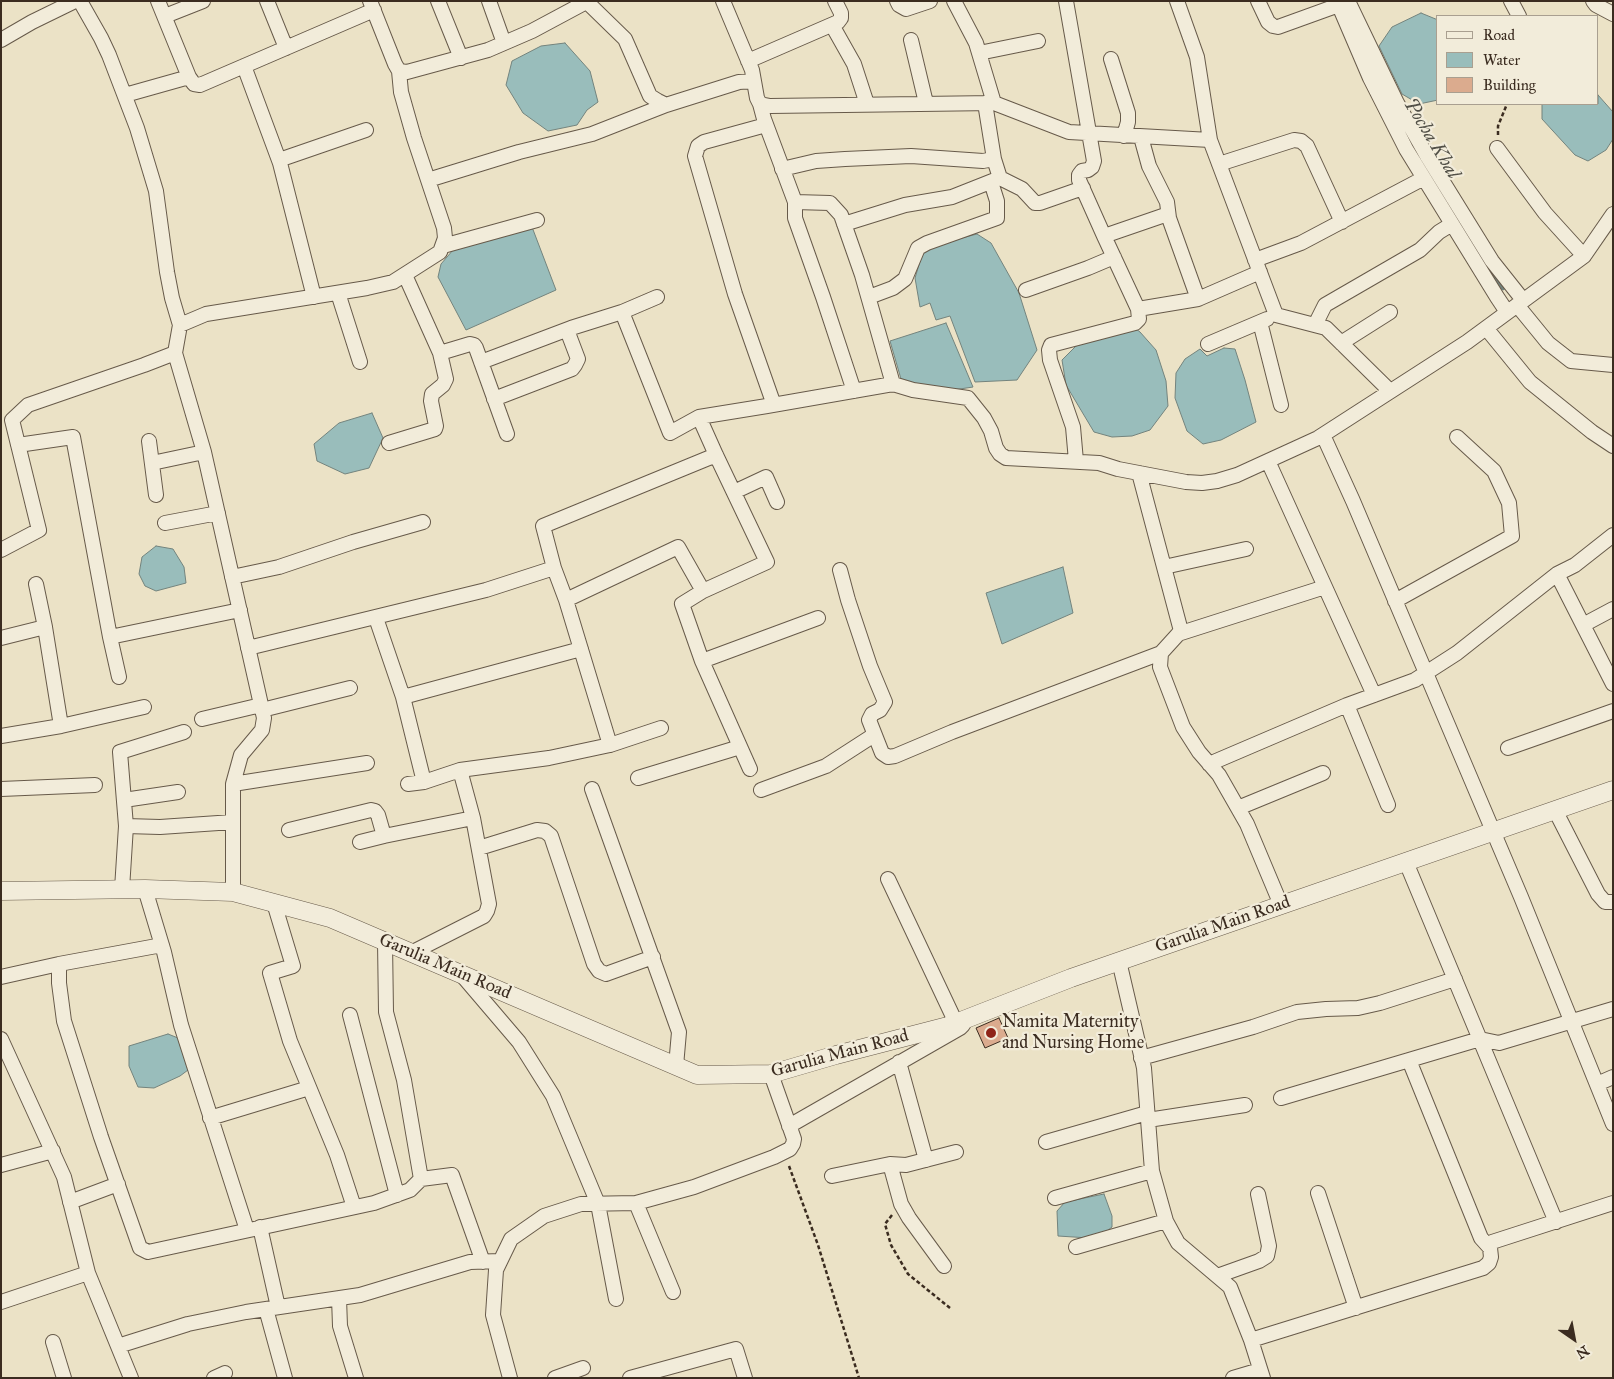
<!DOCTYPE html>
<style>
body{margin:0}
#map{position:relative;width:1614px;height:1379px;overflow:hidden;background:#ebe2c6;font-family:"IM FELL Great Primer",serif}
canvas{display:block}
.frame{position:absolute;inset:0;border:2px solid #3b2c20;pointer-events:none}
.legend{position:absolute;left:1436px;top:15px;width:162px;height:90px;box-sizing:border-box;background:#f2ecda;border:1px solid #a99f90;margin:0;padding:6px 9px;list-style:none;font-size:15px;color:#3b2c20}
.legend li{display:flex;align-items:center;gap:10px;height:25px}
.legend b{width:25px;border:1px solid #a99f90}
.north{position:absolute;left:1549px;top:1314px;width:50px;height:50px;-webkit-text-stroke:4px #f2ecda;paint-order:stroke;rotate:147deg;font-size:14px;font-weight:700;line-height:20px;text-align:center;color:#3b2c20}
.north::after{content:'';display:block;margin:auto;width:18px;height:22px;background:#3b2c20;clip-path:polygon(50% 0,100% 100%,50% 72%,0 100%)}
</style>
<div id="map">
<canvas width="1614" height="1379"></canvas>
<div class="frame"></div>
<ul class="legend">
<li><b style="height:6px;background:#f2ecda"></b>Road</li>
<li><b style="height:14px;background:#99bdbb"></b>Water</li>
<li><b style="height:14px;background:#dbab8e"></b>Building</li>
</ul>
<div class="north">N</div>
</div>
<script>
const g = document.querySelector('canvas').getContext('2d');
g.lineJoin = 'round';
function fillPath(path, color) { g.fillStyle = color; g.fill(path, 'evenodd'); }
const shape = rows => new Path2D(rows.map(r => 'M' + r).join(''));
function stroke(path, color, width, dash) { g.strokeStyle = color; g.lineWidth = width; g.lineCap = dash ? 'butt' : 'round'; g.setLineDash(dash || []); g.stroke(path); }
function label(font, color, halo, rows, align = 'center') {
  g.font = font + ' "IM FELL Great Primer",serif'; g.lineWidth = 4.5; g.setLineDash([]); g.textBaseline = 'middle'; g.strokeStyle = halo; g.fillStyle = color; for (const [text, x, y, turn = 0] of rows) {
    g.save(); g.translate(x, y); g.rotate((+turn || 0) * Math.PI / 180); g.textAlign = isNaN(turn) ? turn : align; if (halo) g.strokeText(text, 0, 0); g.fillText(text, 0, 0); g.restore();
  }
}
const water = shape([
 [1421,13,1438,20,1438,100,1419,104,1402,94,1379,46,1392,27,1421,13],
 [565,43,590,71,598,102,587,110,577,125,548,131,523,113,506,85,512,61,541,46,565,43],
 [1598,95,1613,112,1613,139,1606,150,1588,161,1575,155,1542,119,1542,104,1598,104,1598,95],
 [532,227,556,290,466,330,438,277,441,264,453,250,532,227],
 [977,234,991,243,1019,293,1037,350,1017,380,975,382,950,316,936,320,930,303,920,307,915,278,924,248,977,234],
 [946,323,973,387,940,392,919,392,901,379,890,341,946,323],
 [1131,325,1140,332,1156,350,1166,381,1168,406,1150,430,1132,436,1112,437,1094,432,1066,385,1062,360,1076,346,1131,325],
 [1224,348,1235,349,1245,380,1256,422,1221,440,1203,444,1187,431,1175,398,1176,373,1185,359,1200,349,1207,356,1224,348],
 [372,413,383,438,369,468,345,474,317,461,314,444,339,423,372,413],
 [156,546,173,549,184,567,186,583,156,591,145,586,139,574,142,557,156,546],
 [1063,567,1073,613,1002,644,986,593,1063,567],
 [168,1034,178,1038,188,1070,180,1076,154,1088,138,1087,129,1066,129,1046,168,1034],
 [1104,1194,1112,1216,1112,1227,1103,1234,1089,1238,1058,1236,1057,1211,1065,1202,1104,1194]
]);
const stream = shape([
 [1493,272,1503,288]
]);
const building = shape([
 [999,1018,1008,1038,985,1048,976,1028,999,1018]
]);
const path = shape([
 [1498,135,1498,126,1507,104],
 [789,1166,818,1245,859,1378],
 [892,1215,885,1224,891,1245,908,1274,950,1308]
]);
const minor = shape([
 [80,1,101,38,109,55,137,128,156,191,167,272,172,298,180,325],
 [158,1,189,77,194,84,200,85,374,10],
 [267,1,286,48],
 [370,1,395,64,399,71,407,72,488,50,532,31,588,1],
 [438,1,461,58],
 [489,1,504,43],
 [723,1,752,70,757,98,760,104,770,106,994,103,1069,132,1210,140,1276,315,1326,328,1390,391],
 [897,1,899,5,906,9,930,1],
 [954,1,976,43,994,103],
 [1066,1,1094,161,1092,167,1088,170,1082,171,1079,175,1079,180,1104,236,1138,309,1198,299],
 [1177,1,1197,57,1210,140],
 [1258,1,1268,22,1273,26,1278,27,1339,5],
 [1337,1,1370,78,1406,149,1497,297,1507,312],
 [1348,1,1397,103,1427,156,1492,261,1523,300],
 [1511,1,1519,16],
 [1593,1,1596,5,1613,14],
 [587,2,625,39,650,96,658,101,666,105,739,82,754,81],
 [165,16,203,1],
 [832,25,854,64,867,104],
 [1,40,32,22,75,1],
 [911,40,926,103],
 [979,53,1038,41],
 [1111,59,1128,113,1128,122,1124,136],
 [748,61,838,22,841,18,841,13,835,1],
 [244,66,280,163,314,297],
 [125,95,189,77],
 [760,104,764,119,795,202,830,203,841,215,862,275,893,384],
 [766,125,704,142,698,146,695,156,735,294,774,405],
 [1141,137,1149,166,1167,202,1169,218,1198,299,1260,272],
 [1497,148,1545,213,1584,256],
 [279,160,366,130],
 [1219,164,1294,140,1301,141,1307,146,1342,222],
 [782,169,816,161,845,159,911,156,983,161,994,159],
 [1000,178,1022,189,1035,203,1040,203,1083,188],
 [428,180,519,152,592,134,666,105],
 [795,202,795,218,823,297,854,391],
 [844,224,905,205,952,197,1000,178,994,159,985,103],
 [1104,236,1168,214],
 [443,246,537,220],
 [1255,260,1301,243,1424,178],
 [405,275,440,353,470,344,474,345,476,348,507,434],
 [1026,290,1088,268,1114,257],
 [338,293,360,362],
 [869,297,893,288,905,279,918,248,927,243,997,218,997,201,991,182],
 [1517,305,1548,343,1571,361,1613,365],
 [622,312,670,433,699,417],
 [1260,322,1281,405],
 [1315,325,1325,305,1420,250,1439,232,1452,224],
 [1486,328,1530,382,1592,432,1613,446],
 [1341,343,1390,312],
 [1208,344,1267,319],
 [481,362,571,328,622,312,657,297],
 [494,399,572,369,575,365,578,359,567,330],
 [1323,435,1353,501,1521,897,1613,1124],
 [149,441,156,495],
 [389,443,435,429,436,426,431,401,432,394,443,385,446,379,440,353],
 [18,445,73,437,110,637,119,677],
 [1076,461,1073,427,1050,360,1049,350,1051,345,1135,323,1139,319,1138,309],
 [1268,461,1374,695],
 [152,463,204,452],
 [1139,473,1181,631,1161,653,1160,667,1183,727,1199,752,1219,775,1247,824,1281,905],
 [734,492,766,477,777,502],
 [165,523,218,513],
 [1,550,39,530,12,420,28,405,144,365,175,353],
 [1164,567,1246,549],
 [840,570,848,600,870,666,885,702,880,710,872,714,869,720,882,753,888,757,895,756,952,732,1161,653],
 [1557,574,1613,684],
 [232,577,279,567,353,542,423,522],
 [36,584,45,627,61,726],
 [703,591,682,604,702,661,750,769],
 [566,600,678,547,703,591,767,562,716,455,699,417,767,406,893,384,913,390,968,398,984,418,991,431,996,448,1000,454,1006,458,1099,463,1118,469,1186,482,1202,483,1217,481,1237,475,1318,438,1467,342,1584,256,1613,214],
 [1395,601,1512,536,1509,503,1494,471,1457,437],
 [376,618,403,697,424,782],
 [1583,625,1613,609],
 [1178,634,1325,587],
 [110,637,240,610],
 [1,638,45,627],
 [248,648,486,590,554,568],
 [702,661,818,618],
 [403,697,581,649],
 [1347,705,1388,805],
 [262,710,350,688],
 [202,719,261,705],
 [1,736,61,726,144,707],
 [610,745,566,600,554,568,543,526,716,455],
 [1508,748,1613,711],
 [1209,764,1347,705,1415,680,1457,653,1557,574,1575,565,1613,535],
 [460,770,473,818],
 [638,778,740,747],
 [233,784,367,763],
 [408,784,424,782,460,770,549,758,610,745,661,728],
 [1,789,95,785],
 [592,789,679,1032,676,1066],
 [761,790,826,766,874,735],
 [124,800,178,792],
 [1238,808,1323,773],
 [1555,810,1598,894,1605,902,1613,902],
 [126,826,160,827,233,822],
 [289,830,371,810,375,811,378,815,384,836],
 [360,842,384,836,473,818,489,904,487,911,484,916,411,953],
 [479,848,537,830,545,831,551,836,594,964,599,971,606,974,653,957],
 [1406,862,1556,1222],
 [888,879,956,1023],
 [122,889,126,826,120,752,184,732],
 [145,889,164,952,181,1025,247,1230],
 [233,892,233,784,241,755,262,730,264,718,204,452,175,353,180,325,206,314,367,288,393,282,440,252,445,238,444,228,414,138,401,92,399,71],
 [274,903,293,966,270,973,290,1041,337,1155,354,1207],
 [1119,961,1144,1068,1152,1171,1166,1221,1178,1243,1230,1287,1251,1340,1263,1378],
 [59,964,162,945],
 [461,974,519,1042,553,1096,598,1204,616,1299],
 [1,977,59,964,59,983,64,1021,101,1137,140,1248,148,1252,374,1203,410,1190,421,1179,404,1080,386,1012,385,942],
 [350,1015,397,1195],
 [1,1039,64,1177,88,1273,131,1378],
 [1141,1058,1253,1027,1297,1012,1326,1009,1358,1008,1380,1003,1455,979],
 [1409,1060,1481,1238,1490,1248],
 [899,1062,926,1160],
 [1597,1084,1613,1077],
 [1281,1098,1480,1039,1499,1043,1613,1009],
 [210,1118,309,1088],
 [1148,1120,1245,1105],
 [789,1126,960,1028,963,1025],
 [1046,1142,1147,1113],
 [890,1164,901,1204,909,1218,944,1266],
 [1,1165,53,1151],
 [832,1176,890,1164,906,1165,956,1152],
 [421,1179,452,1175,483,1262],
 [1318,1193,1356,1308],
 [1055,1198,1152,1171],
 [70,1202,118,1184],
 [636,1203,673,1292],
 [260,1227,278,1307],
 [1076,1247,1166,1221],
 [1217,1276,1259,1261,1267,1256,1269,1246,1258,1194],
 [339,1298,340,1326,356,1378],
 [1,1302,88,1273],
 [266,1309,285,1378],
 [1251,1340,1483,1268,1489,1263,1491,1257,1490,1248,1492,1242,1613,1203],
 [53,1342,64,1378],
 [118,1346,188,1324,246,1312,360,1295,470,1262,500,1261],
 [214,1378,225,1373],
 [510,1378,493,1315,496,1270,511,1239,544,1216,581,1204,636,1203,694,1187,774,1157,790,1149,793,1144,794,1139,771,1074],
 [555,1378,583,1368],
 [630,1378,736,1349,745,1378],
 [1233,1378,1260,1370]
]);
const tertiary = shape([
 [1,891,145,889,233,892,330,918,697,1075,771,1074,836,1055,948,1026,1071,978,1613,790]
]);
const markers = [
 [991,1033,6,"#8f2418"]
];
const streetNames = [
 ["Garulia Main Road",1223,925,-19],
 ["Garulia Main Road",445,967,23],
 ["Garulia Main Road",840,1054,-15]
];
const poiNames = [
 ["Namita Maternity",1002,1023],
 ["and Nursing Home",1002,1044]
];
const waterNames = [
 ["Pocha Khal",1431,139,59]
];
fillPath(water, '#99bdbb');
stroke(water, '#73837d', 1);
stroke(stream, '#73837d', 4.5);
fillPath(building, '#dbab8e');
stroke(building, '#3b2c20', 1);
stroke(minor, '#675a4a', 16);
stroke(tertiary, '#675a4a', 19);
stroke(path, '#3b2c20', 2.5, [4, 2.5]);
stroke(minor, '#f2ecda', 14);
stroke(tertiary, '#f2ecda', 18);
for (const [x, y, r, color] of markers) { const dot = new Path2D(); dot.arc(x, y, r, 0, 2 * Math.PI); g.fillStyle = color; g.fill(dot); stroke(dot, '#f2ecda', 2); }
label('18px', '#3b2c20', '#f2ecda', streetNames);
label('18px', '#3b2c20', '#f2ecda', poiNames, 'left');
label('italic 19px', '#525047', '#f2ecda', waterNames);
</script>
